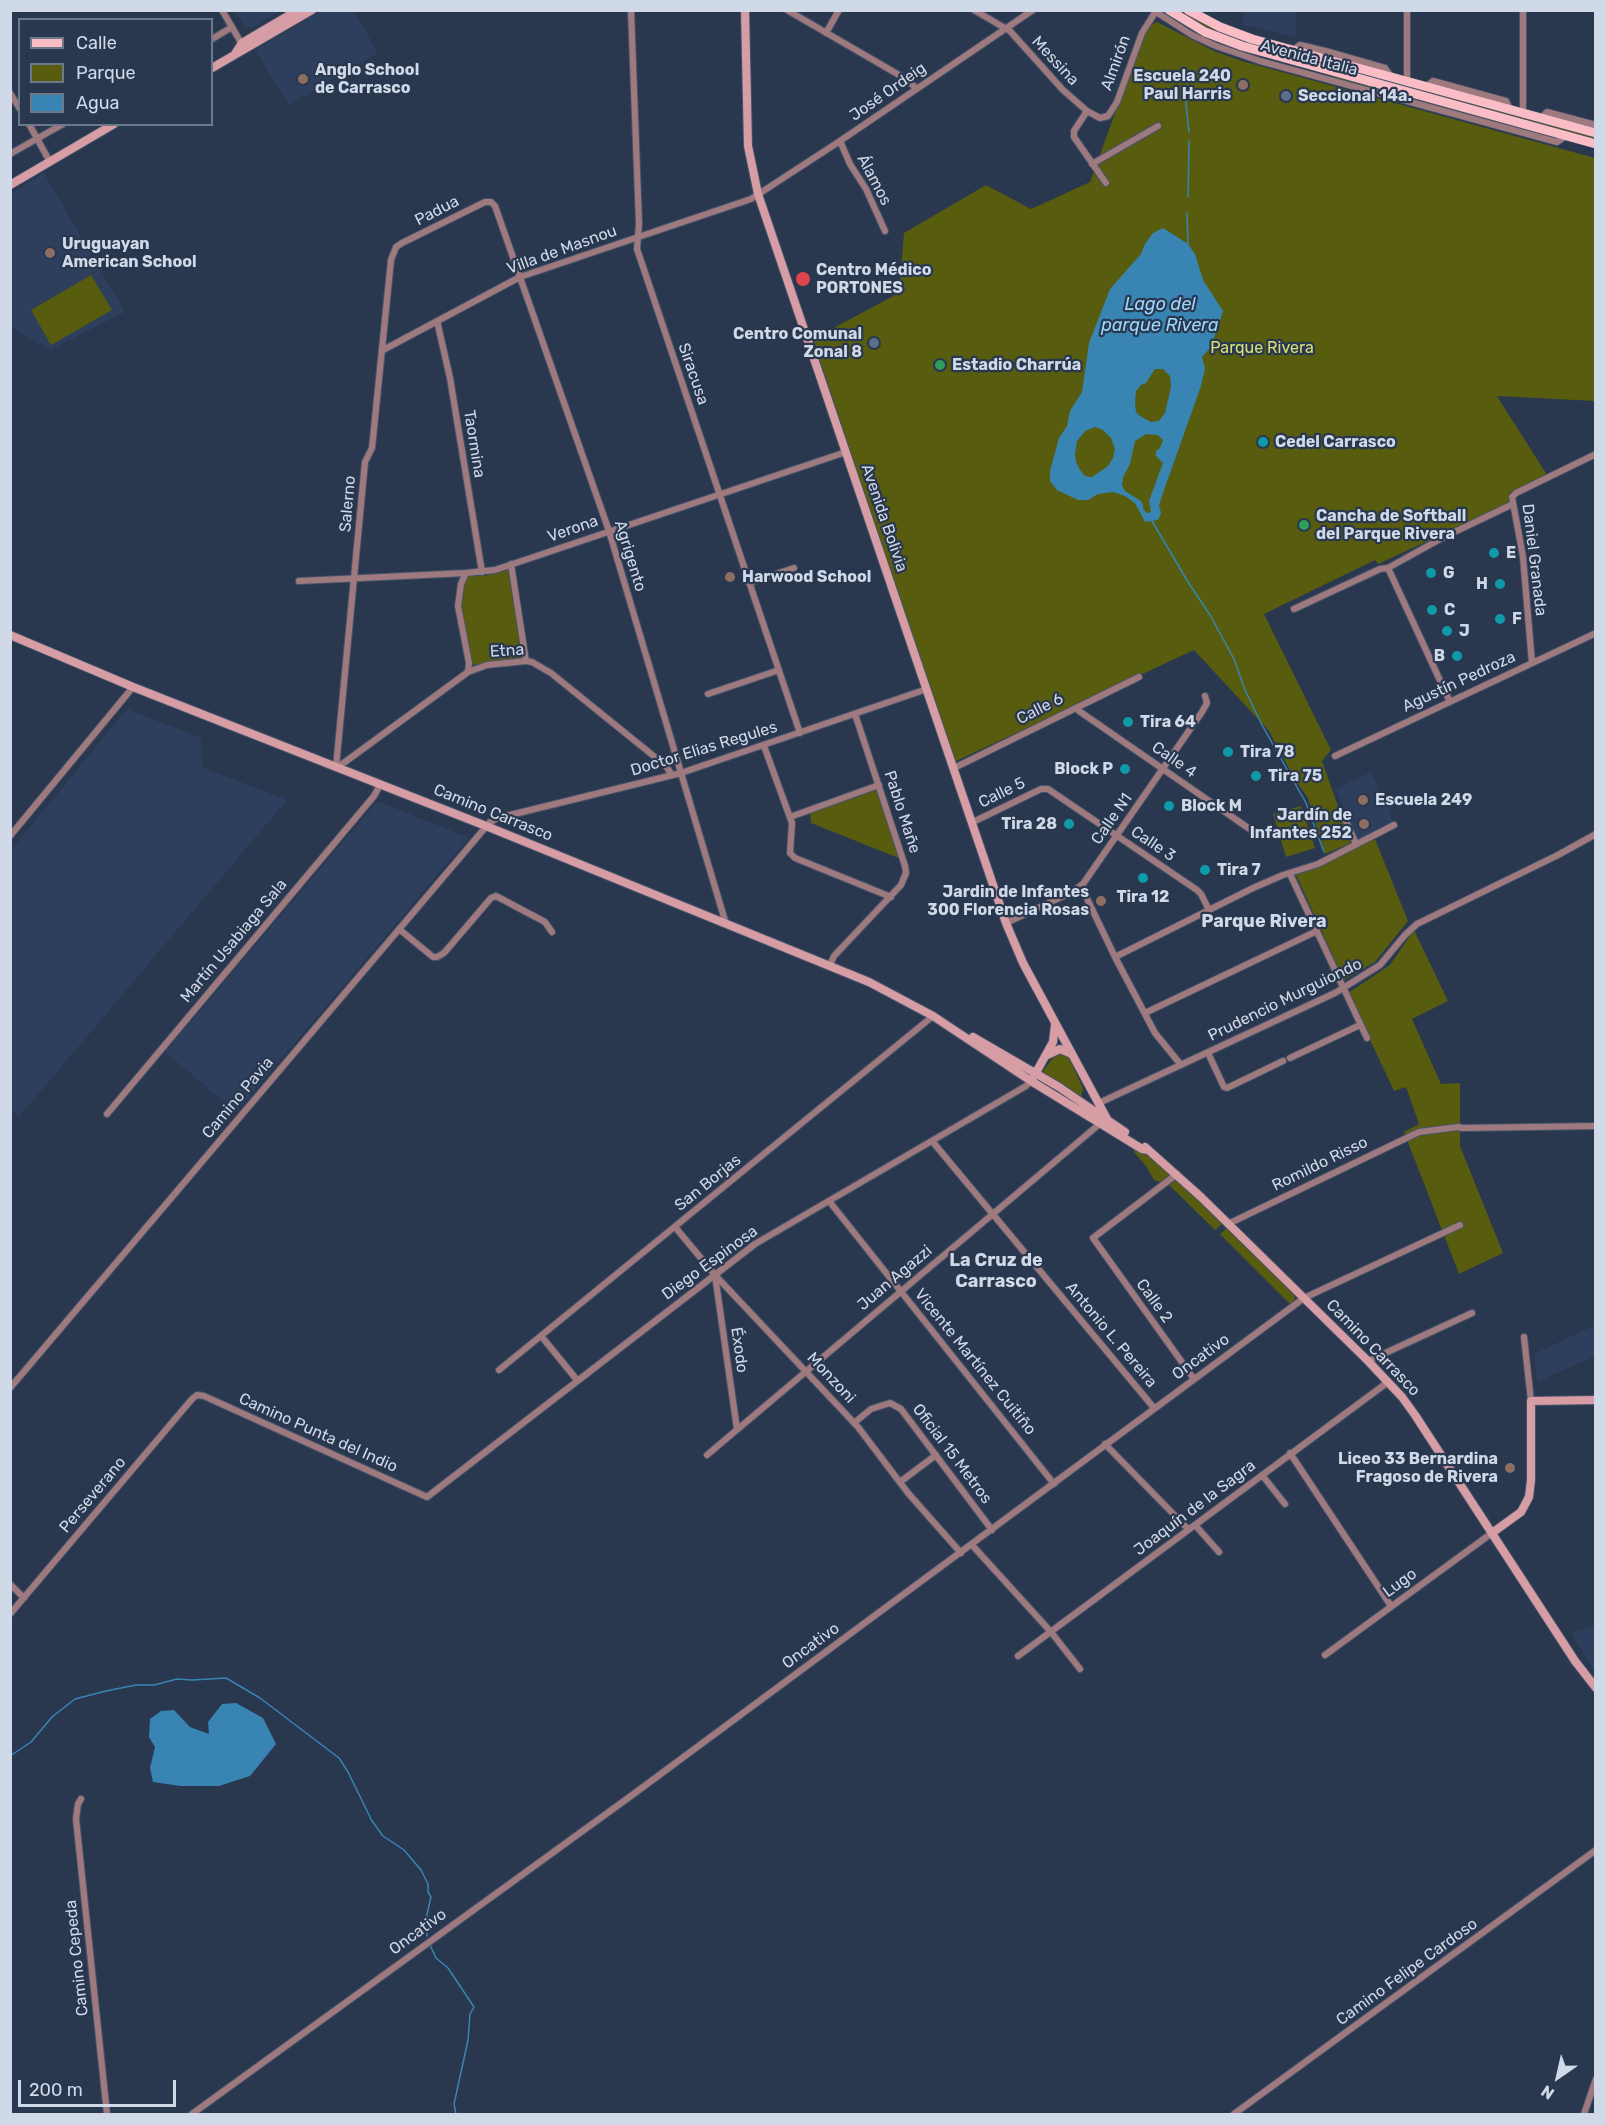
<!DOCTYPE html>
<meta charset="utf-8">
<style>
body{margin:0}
#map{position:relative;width:1606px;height:2125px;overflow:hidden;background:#29374f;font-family:Rubik,sans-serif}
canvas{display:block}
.frame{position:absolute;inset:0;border:12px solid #d0d9e8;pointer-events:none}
.legend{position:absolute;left:18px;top:18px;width:195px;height:108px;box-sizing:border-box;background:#29374f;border:2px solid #6c788c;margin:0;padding:8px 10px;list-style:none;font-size:18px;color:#d0d9e8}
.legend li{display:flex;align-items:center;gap:12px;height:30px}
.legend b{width:30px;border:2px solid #6c788c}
.north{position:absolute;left:1528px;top:2047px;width:60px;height:60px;-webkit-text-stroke:4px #29374f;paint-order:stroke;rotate:214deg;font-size:16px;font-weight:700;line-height:24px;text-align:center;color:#d0d9e8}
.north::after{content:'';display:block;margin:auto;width:21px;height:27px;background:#d0d9e8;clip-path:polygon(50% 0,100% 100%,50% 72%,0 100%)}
.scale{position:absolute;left:18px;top:2080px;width:158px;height:27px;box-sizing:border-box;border:3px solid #d0d9e8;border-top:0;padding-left:8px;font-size:18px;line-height:21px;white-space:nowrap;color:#d0d9e8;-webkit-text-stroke:4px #29374f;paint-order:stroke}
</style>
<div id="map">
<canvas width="1606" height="2125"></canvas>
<div class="frame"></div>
<ul class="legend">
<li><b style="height:8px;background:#fabdc6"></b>Calle</li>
<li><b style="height:16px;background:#575c0e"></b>Parque</li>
<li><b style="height:16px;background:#3885b4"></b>Agua</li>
</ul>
<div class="north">N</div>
<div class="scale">200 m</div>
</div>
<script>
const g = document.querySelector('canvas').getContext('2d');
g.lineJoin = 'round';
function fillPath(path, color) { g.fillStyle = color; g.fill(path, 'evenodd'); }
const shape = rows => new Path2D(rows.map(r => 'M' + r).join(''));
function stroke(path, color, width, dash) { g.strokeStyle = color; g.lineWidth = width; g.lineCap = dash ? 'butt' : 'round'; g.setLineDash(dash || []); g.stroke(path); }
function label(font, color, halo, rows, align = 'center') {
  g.font = font + ' Rubik,sans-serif'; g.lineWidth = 4.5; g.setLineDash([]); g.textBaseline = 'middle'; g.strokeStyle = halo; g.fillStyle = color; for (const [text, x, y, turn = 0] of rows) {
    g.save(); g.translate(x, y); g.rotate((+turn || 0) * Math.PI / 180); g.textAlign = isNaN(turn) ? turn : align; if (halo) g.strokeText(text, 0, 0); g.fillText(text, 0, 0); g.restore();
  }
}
const built = shape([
 [235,11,281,11,254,27,248,27,243,24],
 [354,11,378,53,289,105,255,50,321,11],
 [1243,11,1296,11,1296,37,1243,25],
 [44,173,125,312,50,350,11,327,11,193],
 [127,709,201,738,202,767,287,800,19,1117,10,1110,11,850],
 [1371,772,1389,809,1393,824,1359,840,1335,789],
 [376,803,382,803,467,837,467,840,236,1112,165,1052],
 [1595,1325,1595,1356,1537,1382,1534,1354],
 [1595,1626,1596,1626,1595,1671,1571,1633]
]);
const green = shape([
 [1176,11,1181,11,1221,32,1595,137,1595,139,1246,43,1209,29],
 [1157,22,1214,51,1242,61,1595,158,1595,401,1497,396,1547,475,1509,493,1510,503,1378,564,1375,560,1264,614,1331,750,1322,761,1351,843,1325,854,1308,798,1295,780,1269,731,1194,650,954,762,813,339,899,293,904,233,986,185,1031,209,1090,182,1145,31,1149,26],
 [1332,75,1556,137,1556,138,1332,77],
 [91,275,112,310,51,345,31,310],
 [508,570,523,657,522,659,474,665,471,662,461,612,461,595,466,576,484,576],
 [875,790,880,793,901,859,811,823,810,813],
 [1301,806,1315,848,1286,857,1273,814],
 [1375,839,1408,921,1375,962,1344,980,1296,875,1317,867],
 [1414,930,1448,1001,1412,1019,1441,1084,1460,1083,1460,1146,1503,1253,1459,1274,1404,1132,1419,1124,1406,1087,1394,1091,1348,993,1390,965],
 [1057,1052,1067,1054,1083,1088,1081,1097,1041,1074],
 [1138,1148,1171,1174,1169,1178,1164,1183,1154,1180,1146,1166,1134,1152,1134,1149],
 [1177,1179,1222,1223,1220,1226,1215,1230,1169,1185],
 [1227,1228,1294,1294,1295,1298,1293,1302,1290,1304,1220,1234]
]);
const water = shape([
 [1163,228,1188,244,1195,254,1203,280,1223,311,1211,347,1202,357,1205,369,1201,386,1163,493,1159,505,1161,513,1158,520,1145,522,1135,503,1125,496,1113,492,1098,494,1088,500,1078,500,1057,490,1050,481,1050,471,1059,438,1067,426,1070,411,1082,392,1089,343,1110,289,1141,254,1145,244,1153,233],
 [1155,369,1163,369,1170,376,1171,387,1165,413,1159,421,1151,422,1140,416,1136,412,1135,403,1136,391,1141,385,1146,383],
 [1095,427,1103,430,1111,438,1115,449,1113,458,1108,466,1092,477,1085,476,1080,470,1076,462,1075,454,1077,441,1085,431],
 [1146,434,1158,435,1163,440,1160,448,1156,451,1156,456,1163,463,1149,501,1151,512,1147,513,1143,509,1143,505,1141,501,1125,491,1122,485,1123,477,1130,464,1135,441],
 [236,1703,263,1718,276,1744,250,1776,219,1786,181,1786,153,1782,150,1768,155,1747,149,1737,150,1719,161,1711,174,1710,190,1727,209,1734,208,1722,222,1704]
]);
const stream = shape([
 [1184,86,1189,132],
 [1188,197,1189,141],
 [1187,213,1188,244],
 [1152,521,1188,582,1210,615,1234,659,1245,690,1262,725,1306,803,1324,852],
 [10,1756,31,1742,52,1717,75,1699,106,1691,136,1685,154,1685,177,1679,192,1680,226,1678,260,1698,339,1758,348,1772,372,1821,383,1836,404,1850,421,1870,428,1884,428,1892,431,1897,427,1914,427,1936],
 [430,1945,436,1958,448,1968,474,2007,470,2014,468,2040,454,2104,456,2114]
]);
const street = shape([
 [222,10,243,46],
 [631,10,639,224,637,249,800,733],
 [787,10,906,79,916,88],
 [974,10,1010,31,1063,90,1087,111,1100,118,1108,116,1117,102,1142,33,1156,11],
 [1153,10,1192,35,1216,46,1260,61,1557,142,1566,136],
 [1407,10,1407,81],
 [826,33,839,10],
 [212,39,232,27],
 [1293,50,1300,45,1329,52,1385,68,1391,77],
 [1427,86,1433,81,1506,101,1510,109],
 [10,93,20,109],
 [1087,111,1074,131,1074,137,1106,183],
 [1523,113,1523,10],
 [1541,118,1547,112,1596,125],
 [29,124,50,162],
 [840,141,850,164,866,189,885,231],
 [10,154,63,124],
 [1092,164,1158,126],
 [437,321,450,378,482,572],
 [383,350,520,277,751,199,840,141,1033,10],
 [511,564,526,661],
 [1388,568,1450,702],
 [466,573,461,584,458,606,469,663,468,672],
 [299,581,466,573,495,570,846,452],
 [749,583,794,568],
 [1294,609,1380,569,1388,568,1442,538,1513,504],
 [1532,663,1523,557,1512,497,1516,493,1596,454],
 [708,694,779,670],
 [1079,711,1254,832],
 [764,746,792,823,790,853,795,858,891,897],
 [1335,756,1596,633],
 [954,768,1139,677],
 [672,775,666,766,551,673,532,662,526,661,487,665,468,672,345,762,336,767,365,462,372,448,391,260,396,247,402,243,485,202,491,202,495,206,609,531,726,924],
 [790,817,879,785],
 [1345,819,1356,844],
 [971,823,1041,789,1048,789,1197,890,1201,894,1209,910],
 [10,836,133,687],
 [1290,874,1367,1038],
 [1081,886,1115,957,1155,1033,1181,1065],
 [1006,923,1072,892,1083,884,1202,712,1207,703,1205,696],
 [399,929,433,957,437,957,444,953,491,898,496,896,545,922,552,932],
 [1115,957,1253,888,1283,875,1318,864,1394,825],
 [830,965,834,956,901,885,906,873,905,866,855,714],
 [1145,1013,1317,931],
 [1208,1053,1224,1087,1227,1088,1283,1061],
 [1290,1058,1360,1025],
 [1099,1103,1335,993,1380,965,1405,935,1417,924,1558,855,1596,834],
 [107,1114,374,796,380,785],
 [932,1141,1154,1408],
 [1177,1174,1093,1238,1194,1379],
 [829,1201,1054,1484],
 [1228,1224,1419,1132,1458,1127,1463,1128,1596,1126],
 [675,1227,715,1275,858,1427,908,1493,961,1553],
 [715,1275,737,1429],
 [542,1337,577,1380],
 [1524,1337,1531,1401],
 [1368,1361,1472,1313],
 [499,1370,933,1016],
 [10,1388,490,822,498,818,681,773,927,689],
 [854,1423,871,1409,890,1403,901,1409,992,1530],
 [1105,1444,1188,1529],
 [1290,1453,1391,1606],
 [707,1455,1096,1127,1099,1122],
 [1262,1475,1285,1504],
 [900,1482,936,1455],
 [1195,1525,1219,1552],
 [972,1545,1051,1632,1080,1669],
 [10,1584,24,1598],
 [10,1614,192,1399,197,1395,204,1396,427,1497,755,1244,1026,1086,1031,1081],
 [1325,1655,1492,1533],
 [1018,1656,1388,1382],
 [81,1799,78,1804,76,1819,107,2114],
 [192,2114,635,1793,1304,1298,1460,1225],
 [1234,2114,1596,1850],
 [1584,2114,1596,2079]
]);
const secondary = shape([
 [745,10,748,146,758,194,1006,923,1023,963,1107,1119],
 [235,54,242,43,298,10],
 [212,68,312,10],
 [10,185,114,124],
 [10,635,133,687,486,826,869,982,933,1016,1031,1081,1142,1149,1148,1150],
 [973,1037,1059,1087,1125,1132],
 [1047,1055,1060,1049,1072,1054],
 [1033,1078,1053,1042,1055,1025],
 [1145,1147,1201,1197,1368,1361,1402,1397,1415,1415,1575,1661,1596,1688],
 [1492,1533,1521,1512,1529,1497,1531,1480,1531,1401,1596,1400]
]);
const primary = shape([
 [1169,10,1205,32,1242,46,1596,144],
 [1188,10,1220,27,1252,39,1596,133]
]);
const markers = [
 [303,79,6,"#8d6e63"],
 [1243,85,6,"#8d6e63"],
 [1286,96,6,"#5c6f8a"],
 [50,253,6,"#8d6e63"],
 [803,279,8,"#e0444e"],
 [874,343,6,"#5c6f8a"],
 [940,365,6,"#2e9e5b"],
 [1263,442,6,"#0f9aa8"],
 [1304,525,6,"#2e9e5b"],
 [1494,553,6,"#0f9aa8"],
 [1431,573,6,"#0f9aa8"],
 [730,577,6,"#8d6e63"],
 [1500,584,6,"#0f9aa8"],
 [1432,610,6,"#0f9aa8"],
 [1500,619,6,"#0f9aa8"],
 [1447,631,6,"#0f9aa8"],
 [1457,656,6,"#0f9aa8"],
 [1128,722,6,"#0f9aa8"],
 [1228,752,6,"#0f9aa8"],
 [1125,769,6,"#0f9aa8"],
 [1256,776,6,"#0f9aa8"],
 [1363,800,6,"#8d6e63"],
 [1169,806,6,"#0f9aa8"],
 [1069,824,6,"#0f9aa8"],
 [1364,824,6,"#8d6e63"],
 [1205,870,6,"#0f9aa8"],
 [1143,878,6,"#0f9aa8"],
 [1101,901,6,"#8d6e63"],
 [1510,1468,6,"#8d6e63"]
];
const streetNames = [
 ["Avenida Italia",1309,58,15],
 ["Messina",1055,61,47],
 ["Almirón",1116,63,-70],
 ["José Ordeig",888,92,-35],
 ["Álamos",874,180,62],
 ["Padua",437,211,-27],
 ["Villa de Masnou",562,250,-20],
 ["Siracusa",693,374,71],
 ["Taormina",474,444,81],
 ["Salerno",348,504,-85],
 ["Avenida Bolivia",884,518,71],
 ["Verona",573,529,-19],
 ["Agrigento",630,556,73],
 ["Daniel Granada",1534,560,83],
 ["Etna",507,651,-4],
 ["Agustín Pedroza",1459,682,-25],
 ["Calle 6",1040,709,-27],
 ["Doctor Elias Regules",704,749,-17],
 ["Calle 4",1174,760,35],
 ["Calle 5",1002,793,-26],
 ["Pablo Mañe",902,812,72],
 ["Camino Carrasco",493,813,22],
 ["Calle N1",1112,819,-55],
 ["Calle 3",1153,844,34],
 ["Martín Usabiaga Sala",234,941,-50],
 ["Prudencio Murguiondo",1285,1000,-26],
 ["Camino Pavia",238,1098,-50],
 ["Romildo Risso",1320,1164,-26],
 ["San Borjas",708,1183,-39],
 ["Diego Espinosa",710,1263,-36],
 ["Juan Agazzi",895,1278,-40],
 ["Calle 2",1154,1301,54],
 ["Antonio L. Pereira",1111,1335,50],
 ["Camino Carrasco",1373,1348,46],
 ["Éxodo",739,1350,82],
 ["Oncativo",1201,1357,-36],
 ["Vicente Martínez Cuitiño",975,1362,51],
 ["Monzoni",831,1378,47],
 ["Camino Punta del Indio",318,1433,24],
 ["Oficial 15 Metros",952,1454,53],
 ["Perseverano",93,1495,-50],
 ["Joaquín de la Sagra",1195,1508,-37],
 ["Lugo",1400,1583,-36],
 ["Oncativo",811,1646,-36],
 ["Oncativo",418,1932,-36],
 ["Camino Cepeda",77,1958,-96],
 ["Camino Felipe Cardoso",1407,1972,-36]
];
const poiNames = [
 ["Anglo School",315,70],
 ["de Carrasco",315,88],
 ["Escuela 240",1231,76,"right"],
 ["Paul Harris",1231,94,"right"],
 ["Seccional 14a.",1298,96],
 ["Uruguayan",62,244],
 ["American School",62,262],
 ["Centro Médico",816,270],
 ["PORTONES",816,288],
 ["Centro Comunal",862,334,"right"],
 ["Zonal 8",862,352,"right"],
 ["Estadio Charrúa",952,365],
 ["Cedel Carrasco",1275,442],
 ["Cancha de Softball",1316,516],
 ["del Parque Rivera",1316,534],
 ["E",1506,553],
 ["G",1443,573],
 ["Harwood School",742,577],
 ["H",1488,584,"right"],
 ["C",1444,610],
 ["F",1512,619],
 ["J",1459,631],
 ["B",1445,656,"right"],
 ["Tira 64",1140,722],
 ["Tira 78",1240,752],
 ["Block P",1113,769,"right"],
 ["Tira 75",1268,776],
 ["Escuela 249",1375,800],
 ["Block M",1181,806],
 ["Jardín de",1352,815,"right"],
 ["Infantes 252",1352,833,"right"],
 ["Tira 28",1057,824,"right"],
 ["Tira 7",1217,870],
 ["Jardin de Infantes",1089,892,"right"],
 ["300 Florencia Rosas",1089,910,"right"],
 ["Tira 12",1143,897,"center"],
 ["Liceo 33 Bernardina",1498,1459,"right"],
 ["Fragoso de Rivera",1498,1477,"right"]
];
const parkNames = [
 ["Parque Rivera",1262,348]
];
const waterNames = [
 ["Lago del",1160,305],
 ["parque Rivera",1160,326]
];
const neighbourhoodNames = [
 ["Parque Rivera",1264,922],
 ["La Cruz de",996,1261],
 ["Carrasco",996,1282]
];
fillPath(built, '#2e3f5d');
fillPath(green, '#575c0e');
fillPath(water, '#3885b4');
stroke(stream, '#3885b4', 1.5);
stroke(street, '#47546b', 8);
stroke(secondary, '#47546b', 10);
stroke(primary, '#47546b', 10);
stroke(street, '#9e797e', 6);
stroke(secondary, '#d79da5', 8);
stroke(primary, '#fabdc6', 9);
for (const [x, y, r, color] of markers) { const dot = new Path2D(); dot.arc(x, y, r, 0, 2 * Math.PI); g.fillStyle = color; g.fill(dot); stroke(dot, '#29374f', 2); }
label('16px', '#d0d9e8', '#29374f', streetNames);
label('bold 16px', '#d0d9e8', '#29374f', poiNames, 'left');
label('16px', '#d7e073', '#29374f', parkNames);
label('italic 18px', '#9dd7fe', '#29374f', waterNames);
label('bold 18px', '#d0d9e8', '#29374f', neighbourhoodNames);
</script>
